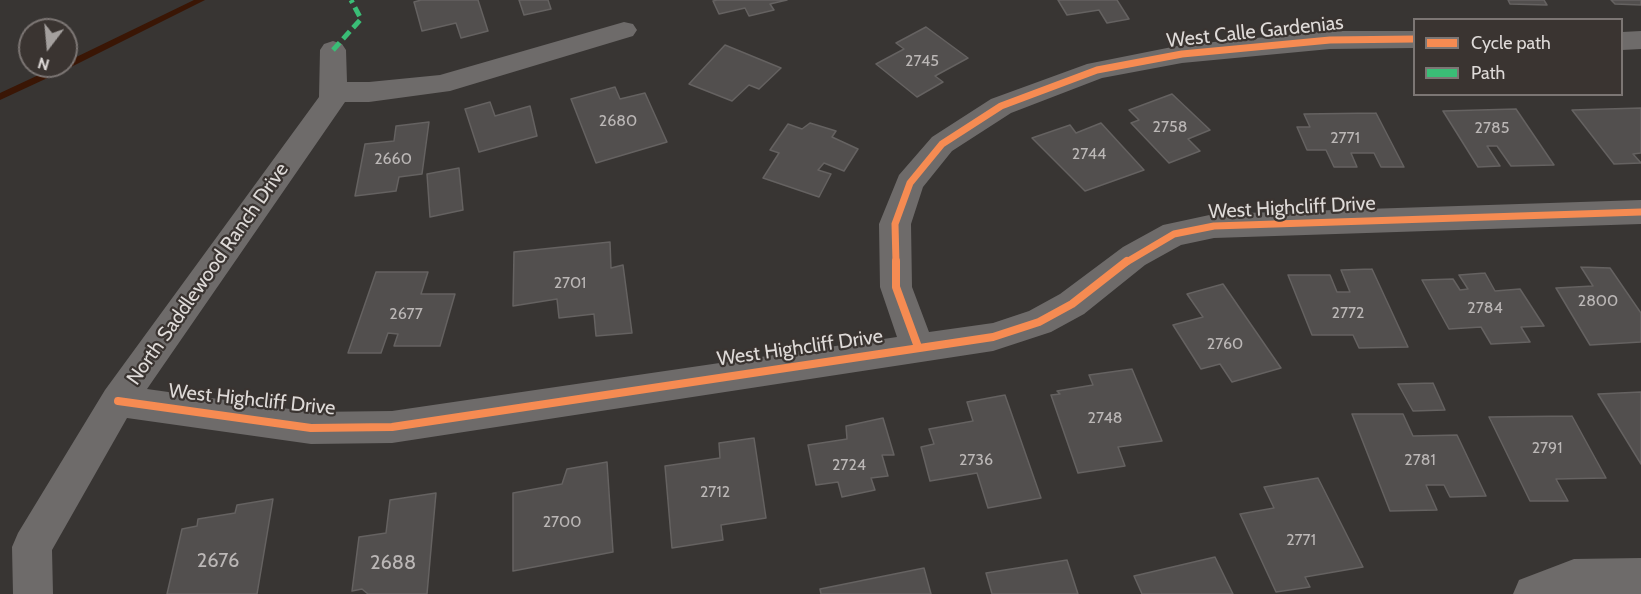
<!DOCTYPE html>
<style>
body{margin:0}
#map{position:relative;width:1641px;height:594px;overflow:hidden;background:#383533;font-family:Cabin,sans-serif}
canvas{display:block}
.legend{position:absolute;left:1413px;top:18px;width:210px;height:78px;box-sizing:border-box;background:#3a3431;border:2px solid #7c7674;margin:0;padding:8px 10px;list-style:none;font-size:18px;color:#dedad8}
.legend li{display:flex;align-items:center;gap:12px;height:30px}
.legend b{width:30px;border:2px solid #7c7674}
.north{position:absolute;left:18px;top:18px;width:60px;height:60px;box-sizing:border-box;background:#3a3431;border:2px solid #7c7674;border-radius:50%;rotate:196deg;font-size:16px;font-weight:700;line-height:24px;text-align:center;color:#dedad8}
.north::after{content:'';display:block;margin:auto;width:21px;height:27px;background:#a4a09e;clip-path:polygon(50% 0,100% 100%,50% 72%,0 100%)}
</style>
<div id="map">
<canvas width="1641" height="594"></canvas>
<ul class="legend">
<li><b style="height:8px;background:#f68b52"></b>Cycle path</li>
<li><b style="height:8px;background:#3abd76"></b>Path</li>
</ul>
<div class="north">N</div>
</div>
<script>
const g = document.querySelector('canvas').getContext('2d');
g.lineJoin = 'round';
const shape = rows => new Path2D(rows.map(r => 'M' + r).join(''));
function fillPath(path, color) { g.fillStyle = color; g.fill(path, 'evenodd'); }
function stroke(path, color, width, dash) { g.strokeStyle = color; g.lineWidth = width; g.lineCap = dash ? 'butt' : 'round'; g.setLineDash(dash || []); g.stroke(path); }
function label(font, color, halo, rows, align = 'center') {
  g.font = font + ' Cabin,sans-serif'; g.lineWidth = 4.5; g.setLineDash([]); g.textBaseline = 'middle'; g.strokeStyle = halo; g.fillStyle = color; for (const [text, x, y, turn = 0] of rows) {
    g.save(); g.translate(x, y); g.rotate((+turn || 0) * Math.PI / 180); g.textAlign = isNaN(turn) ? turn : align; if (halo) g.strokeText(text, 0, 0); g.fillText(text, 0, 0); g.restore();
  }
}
const stream = shape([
 [194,0,205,0,69,68,0,100,0,93,58,66,66,66,66,62,194,0]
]);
const building = shape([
 [421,0,478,0,488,31,461,38,456,23,422,31,414,2,421,0],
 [519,0,548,0,551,9,524,15,519,0],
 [717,0,787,0,770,4,774,10,749,16,745,8,719,14,713,1,717,0],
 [1058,0,1117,0,1129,19,1107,23,1099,10,1067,15,1058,0],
 [1508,0,1544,0,1547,5,1510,4,1508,0],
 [1611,0,1641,0,1641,5,1615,4,1611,0],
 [926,27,968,58,935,76,943,82,917,97,876,64,904,49,896,43,926,27],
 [725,45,781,68,759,89,749,85,732,101,689,84,725,45],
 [615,87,620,99,645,93,667,142,596,163,571,99,615,87],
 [1172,94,1210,130,1188,139,1200,151,1169,163,1131,123,1139,120,1129,110,1172,94],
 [490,102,495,116,530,106,537,136,479,152,465,109,490,102],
 [1641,108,1641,153,1633,154,1641,163,1614,164,1572,110,1641,108],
 [1516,109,1554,165,1511,166,1497,146,1487,146,1500,166,1478,167,1443,111,1516,109],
 [1376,113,1404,167,1381,167,1374,153,1351,153,1357,167,1334,167,1326,150,1307,150,1297,127,1310,127,1304,114,1376,113],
 [429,122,422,174,399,177,396,191,355,196,365,144,394,141,396,126,429,122],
 [810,123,836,131,832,137,858,149,844,171,824,163,818,170,831,174,819,197,763,178,779,153,770,150,788,124,802,129,810,123],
 [1101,123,1144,170,1085,191,1032,138,1070,125,1076,133,1101,123],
 [459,168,463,210,430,217,427,174,459,168],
 [610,242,611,268,623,265,632,333,596,336,594,314,559,318,557,299,513,306,514,252,610,242],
 [1581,267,1610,268,1641,313,1641,342,1590,345,1556,288,1593,286,1581,267],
 [1372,269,1408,347,1359,348,1353,335,1312,335,1288,275,1330,275,1337,292,1350,292,1341,270,1372,269],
 [376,272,428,272,421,294,455,294,440,346,394,346,398,334,388,333,381,353,348,353,376,272],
 [1485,273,1495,291,1520,289,1544,326,1521,327,1530,342,1491,344,1481,327,1449,329,1422,280,1453,279,1460,290,1468,289,1459,275,1485,273],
 [1223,284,1281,368,1232,382,1220,364,1201,369,1173,325,1203,317,1187,294,1223,284],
 [1132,369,1162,441,1118,447,1125,466,1078,473,1051,395,1060,394,1057,391,1093,385,1089,375,1132,369],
 [1433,383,1445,410,1413,411,1398,384,1433,383],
 [1641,392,1641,464,1598,394,1641,392],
 [1005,395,1041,498,988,508,977,473,930,481,921,447,934,444,929,429,973,421,967,402,1005,395],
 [1352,414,1403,414,1413,436,1457,435,1486,496,1450,497,1444,485,1426,485,1437,510,1390,511,1352,414],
 [1572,416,1606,478,1556,479,1568,501,1530,501,1489,417,1572,416],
 [883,418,894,455,882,455,888,476,871,478,875,490,842,497,838,482,816,485,808,445,847,439,846,426,883,418],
 [754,438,766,518,721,525,723,540,672,548,665,466,720,458,719,443,754,438],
 [607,462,613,552,513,571,513,493,562,484,567,469,607,462],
 [1318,478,1363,567,1305,577,1310,587,1276,592,1240,514,1274,508,1264,487,1318,478],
 [436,493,427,594,368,594,362,589,352,591,359,537,386,533,390,500,436,493],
 [273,499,257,594,167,594,182,529,197,526,198,519,235,513,237,505,273,499],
 [1215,557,1233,594,1142,594,1134,576,1215,557],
 [1067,560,1078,594,992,594,986,573,1067,560],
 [924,568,931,594,821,594,820,589,924,568]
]);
const minor = shape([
 [624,22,633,24,637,30,633,36,450,91,369,102,345,102,147,389,311,412,392,411,897,337,880,287,879,224,899,175,932,137,991,99,1087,64,1182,45,1330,31,1414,31,1414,48,1330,49,1182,63,1102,78,1011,113,952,151,923,187,911,224,912,287,929,332,993,323,1029,311,1060,294,1123,247,1163,225,1214,214,1641,200,1641,224,1214,238,1181,245,1145,265,1084,314,1051,332,993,351,392,443,311,444,127,418,52,550,53,594,13,594,12,547,18,533,105,390,319,97,320,50,324,44,333,41,342,44,346,50,347,82,369,82,440,75,624,22],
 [1641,31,1641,49,1622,50,1622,32,1641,31],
 [1641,558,1641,594,1513,594,1519,580,1574,559,1641,558]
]);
const quiet = shape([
 [333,50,361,19,351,0]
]);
const cyclewayFar1 = shape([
 [896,263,895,224,910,183,942,144,1001,106,1097,70,1182,54,1330,40,1414,39],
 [1125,263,1174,234,1214,226,1641,212]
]);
const cycleway = shape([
 [896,261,896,287,918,347],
 [118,401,311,428,392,427,993,337,1039,322,1072,304,1127,261]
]);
const numberNames = [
 ["2745",922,61],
 ["2680",618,121],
 ["2758",1170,127],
 ["2785",1492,128],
 ["2771",1345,138],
 ["2744",1089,154],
 ["2660",393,159],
 ["2701",570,283],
 ["2800",1598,301],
 ["2784",1485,308],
 ["2772",1348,313],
 ["2677",406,314],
 ["2760",1225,344],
 ["2748",1105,418],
 ["2791",1547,448],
 ["2736",976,460],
 ["2781",1420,460],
 ["2724",849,465],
 ["2712",715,492],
 ["2700",562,522],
 ["2771",1301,540]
];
const streetNames = [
 ["West Calle Gardenias",1255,32,-6],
 ["West Highcliff Drive",1292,208,-3],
 ["North Saddlewood Ranch Drive",208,274,-55],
 ["West Highcliff Drive",800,348,-8],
 ["West Highcliff Drive",252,400,6]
];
const nearNumbernames = [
 ["2676",218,561],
 ["2688",393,563]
];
fillPath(stream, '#3a1605');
fillPath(building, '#524f4e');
stroke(building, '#656261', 1.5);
fillPath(minor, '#6e6b6a');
stroke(quiet, '#3abd76', 5, [10, 5]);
stroke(cyclewayFar1, '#f68b52', 7);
stroke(cycleway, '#f68b52', 8);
label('16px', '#bbb7b6', null, numberNames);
label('20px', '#dedad8', '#3a3431', streetNames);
label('20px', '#bbb7b6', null, nearNumbernames);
</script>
